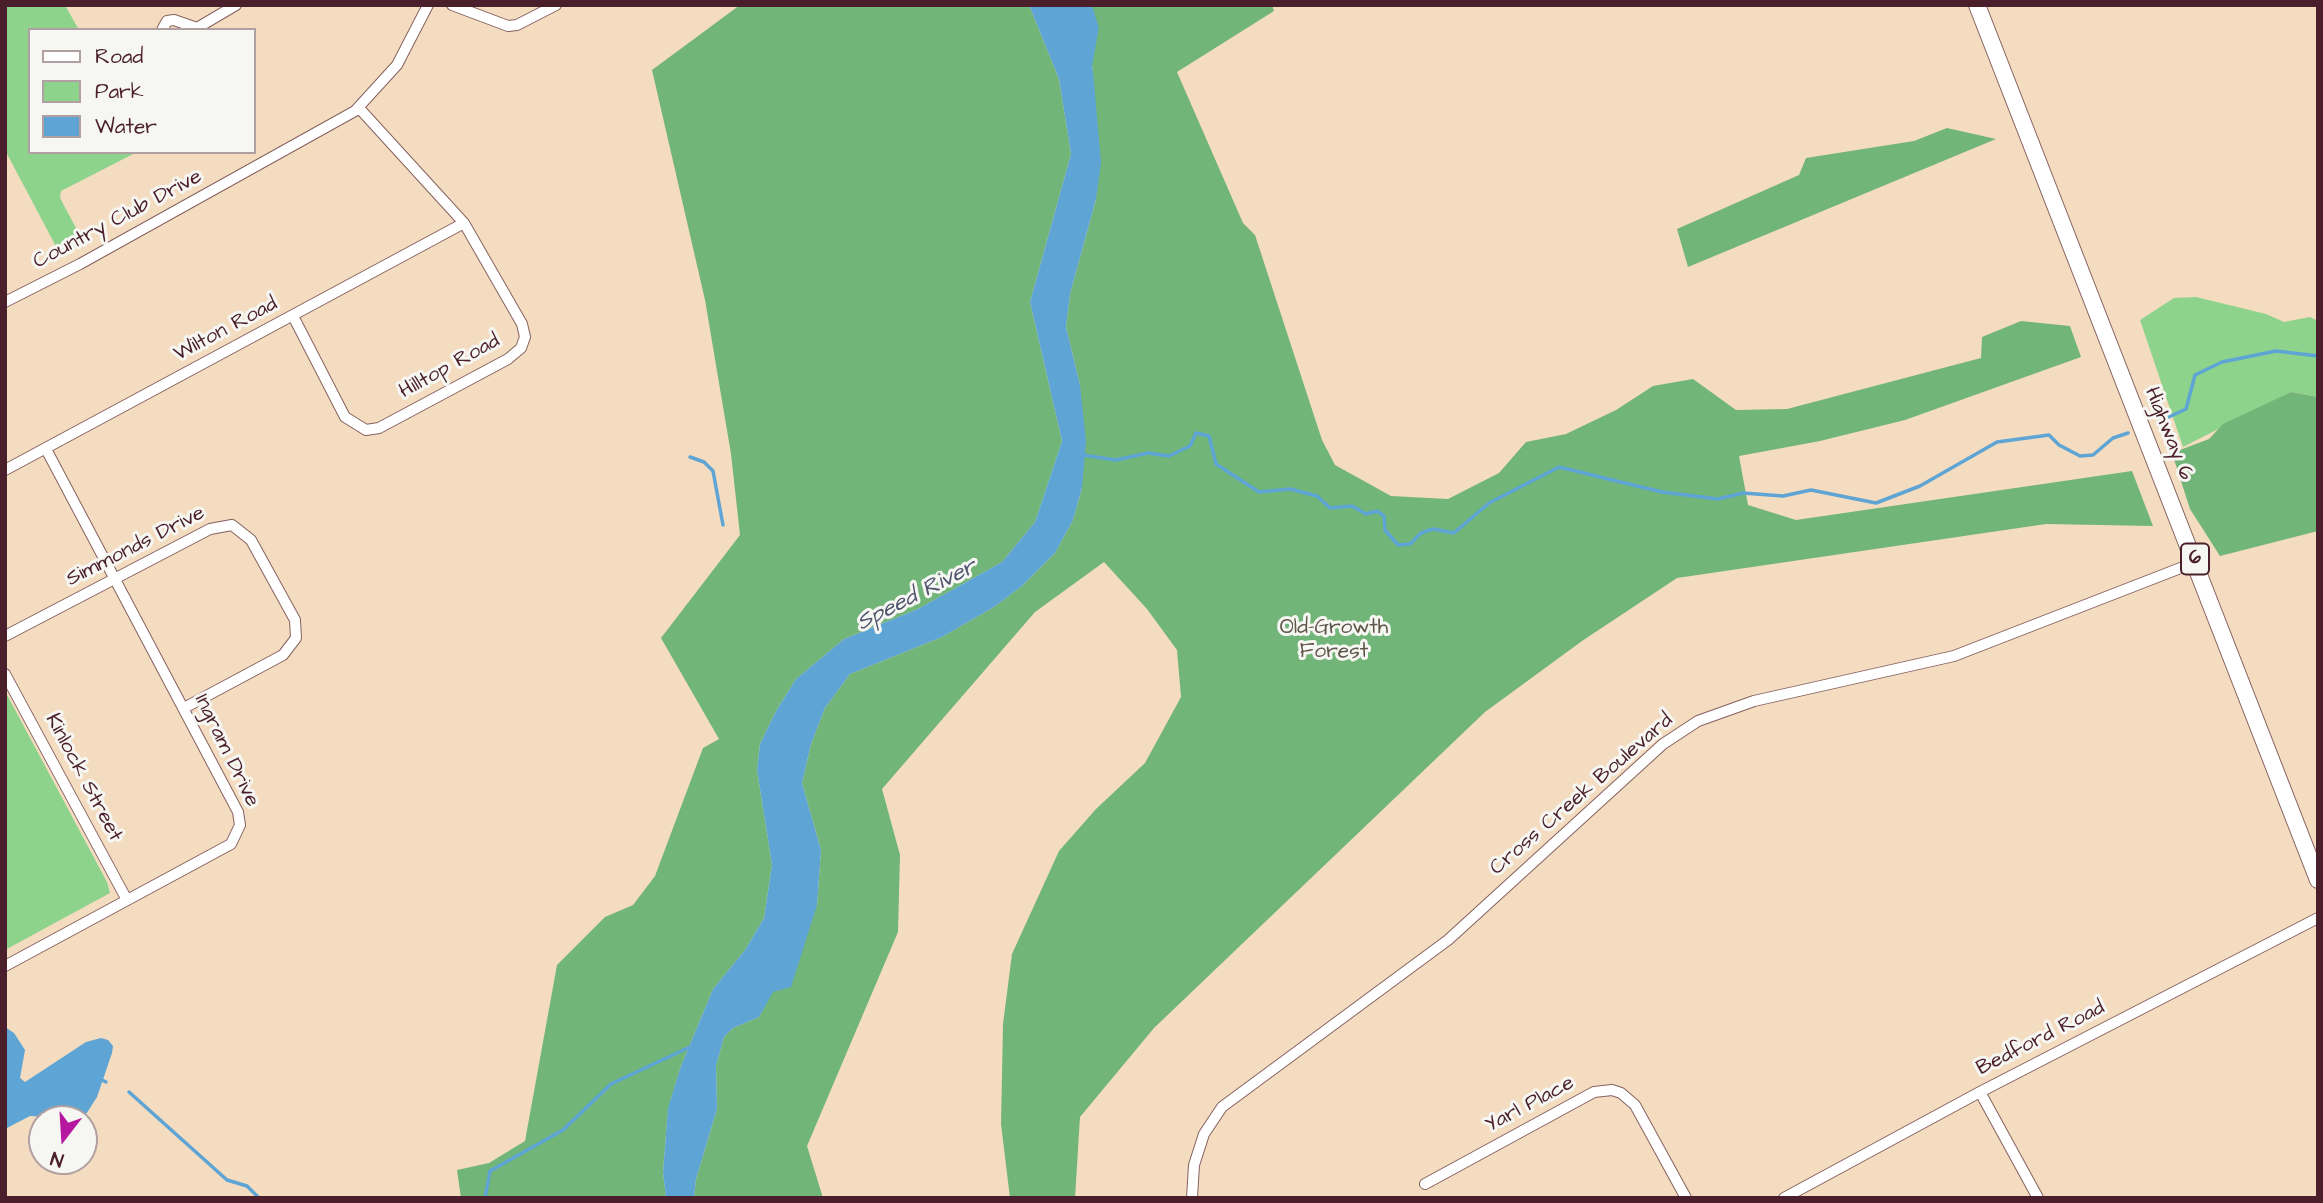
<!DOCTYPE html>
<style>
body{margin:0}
#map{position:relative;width:2323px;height:1203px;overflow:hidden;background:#f4dcc0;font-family:"Architects Daughter",sans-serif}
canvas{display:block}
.frame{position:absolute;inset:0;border:7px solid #4a1f2b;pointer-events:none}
.legend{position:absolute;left:28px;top:28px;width:228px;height:126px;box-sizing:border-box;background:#f6f6f2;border:2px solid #b1a0a2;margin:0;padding:9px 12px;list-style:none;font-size:21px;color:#4a1f2b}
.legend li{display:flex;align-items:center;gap:14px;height:35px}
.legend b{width:35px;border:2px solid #b1a0a2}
.north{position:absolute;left:28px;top:1105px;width:70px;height:70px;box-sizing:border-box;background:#f6f6f2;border:2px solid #b1a0a2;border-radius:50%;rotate:197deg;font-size:19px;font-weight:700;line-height:28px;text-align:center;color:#4a1f2b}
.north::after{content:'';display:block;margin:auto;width:24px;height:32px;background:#b5179e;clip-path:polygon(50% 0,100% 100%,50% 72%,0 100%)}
</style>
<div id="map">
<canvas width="2323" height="1203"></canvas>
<div class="frame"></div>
<ul class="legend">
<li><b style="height:9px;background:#fff"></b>Road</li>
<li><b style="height:19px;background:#8ed38c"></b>Park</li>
<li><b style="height:19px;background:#5ea4d4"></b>Water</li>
</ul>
<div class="north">N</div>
</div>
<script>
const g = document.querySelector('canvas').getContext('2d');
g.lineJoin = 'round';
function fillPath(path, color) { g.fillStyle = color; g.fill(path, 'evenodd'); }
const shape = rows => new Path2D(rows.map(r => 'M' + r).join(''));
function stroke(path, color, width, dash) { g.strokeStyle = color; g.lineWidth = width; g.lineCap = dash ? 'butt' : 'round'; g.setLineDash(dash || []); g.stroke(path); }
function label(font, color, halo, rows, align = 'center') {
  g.font = font + ' "Architects Daughter",sans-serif'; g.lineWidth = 6; g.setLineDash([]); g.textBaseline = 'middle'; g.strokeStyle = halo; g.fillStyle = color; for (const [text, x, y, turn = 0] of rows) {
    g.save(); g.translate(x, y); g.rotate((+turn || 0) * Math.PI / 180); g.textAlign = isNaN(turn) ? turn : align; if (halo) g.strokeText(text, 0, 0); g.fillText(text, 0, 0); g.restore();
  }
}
const green = shape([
 [5,5,65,5,79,30,30,30,30,152,137,152,61,191,60,198,84,243,61,256,5,150],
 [2196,297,2266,314,2284,322,2310,317,2318,321,2318,397,2291,392,2183,447,2140,320,2174,298],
 [5,691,107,882,110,893,5,950]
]);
const forest = shape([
 [740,5,1029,5,1059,79,1071,154,1030,302,1062,441,1035,522,1002,562,918,609,844,639,796,679,776,711,760,744,757,770,772,865,764,918,745,950,713,989,681,1066,668,1109,663,1172,666,1198,461,1198,457,1170,489,1163,525,1141,557,965,605,917,633,905,655,876,703,748,719,739,661,638,740,535,731,454,705,300,652,70],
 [1081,5,1272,5,1274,11,1177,72,1243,223,1255,235,1322,440,1335,465,1391,496,1448,499,1499,473,1526,442,1566,434,1616,410,1653,386,1693,379,1736,410,1787,409,1981,358,1982,337,2021,321,2070,326,2081,357,1905,420,1820,441,1739,456,1748,505,1796,520,2132,471,2153,526,2046,524,1677,578,1582,641,1485,712,1154,1028,1080,1117,1075,1198,1010,1198,1001,1124,1003,1024,1012,954,1059,851,1096,809,1145,763,1181,697,1177,650,1147,609,1104,562,1035,612,882,789,900,855,898,932,807,1146,823,1198,694,1198,696,1179,717,1109,716,1066,724,1037,733,1028,759,1017,817,905,821,850,802,783,811,744,825,708,850,674,942,637,994,607,1022,586,1055,553,1073,520,1082,488,1080,385,1066,327,1070,294,1096,199,1093,71],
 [1947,128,1996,139,1688,267,1677,229,1799,175,1806,158,1914,141],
 [2291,392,2318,397,2318,531,2220,556,2190,509,2172,453,2209,439,2223,424]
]);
const water = shape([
 [1029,5,1081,5,1093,71,1101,163,1096,199,1070,294,1066,327,1080,385,1086,441,1082,488,1073,520,1055,553,1022,586,994,607,942,637,850,674,825,708,811,744,802,783,821,850,817,905,791,987,773,992,759,1017,733,1028,724,1037,716,1066,717,1109,696,1179,694,1198,666,1198,663,1172,668,1108,681,1066,713,989,745,950,764,918,772,865,757,770,760,744,776,711,796,679,844,639,918,609,1002,562,1035,522,1062,441,1030,302,1071,154,1059,79],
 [5,1027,14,1033,25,1050,20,1078,25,1082,86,1042,101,1038,108,1040,113,1046,112,1053,97,1097,83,1119,30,1116,5,1129]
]);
const stream = shape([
 [2158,422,2186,409,2195,375,2222,362,2276,351,2318,356],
 [1083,455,1116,460,1148,453,1169,456,1190,446,1196,433,1209,436,1216,464,1259,492,1290,489,1317,496,1330,508,1352,506,1366,514,1377,511,1384,516,1385,530,1398,545,1410,544,1421,533,1433,529,1454,533,1489,503,1559,467,1662,492,1718,499,1743,493,1783,496,1811,490,1876,503,1920,486,1997,442,2049,435,2059,445,2080,456,2093,455,2113,438,2128,433],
 [690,457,704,462,713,471,723,525],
 [102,1080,106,1082],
 [129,1092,227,1180,247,1186,259,1198],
 [485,1198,490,1171,563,1130,611,1084,692,1046]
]);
const river = shape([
 [1082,5,1089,28,1083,63]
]);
const street = shape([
 [452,5,508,26,517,25,556,5],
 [197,28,236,5],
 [162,30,167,21,174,20,197,28],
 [5,302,80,264,355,111,397,65,428,5],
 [293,316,345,417,366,430,379,428,508,359,521,348,525,337,522,324,464,223,359,108],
 [5,470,464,223],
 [5,636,210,529,232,525,251,540,295,620,296,638,283,655,184,708],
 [5,674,127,900],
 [5,966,231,844,240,825,238,812,46,449],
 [1980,1092,2038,1198],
 [1425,1184,1594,1092,1612,1090,1621,1093,1635,1105,1686,1198],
 [1192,1198,1194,1165,1204,1134,1222,1107,1448,940,1663,744,1698,721,1754,701,1954,656,2196,562],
 [1784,1198,1980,1092,2318,918]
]);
const primary = shape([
 [1977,5,2318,880]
]);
const shields = [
 [2195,559,28]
];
const shieldNames = [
 ["6",2195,559]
];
const streetNames = [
 ["Country Club Drive",118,220,-28],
 ["Wilton Road",226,330,-28],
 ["Hilltop Road",450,367,-29],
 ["Highway 6",2168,434,68],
 ["Simmonds Drive",136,547,-27],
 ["Ingram Drive",226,751,64],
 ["Kinlock Street",83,778,62],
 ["Cross Creek Boulevard",1582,795,-41],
 ["Bedford Road",2041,1039,-27],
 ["Yarl Place",1530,1105,-28]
];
const parkNames = [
 ["Old-Growth",1334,629],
 ["Forest",1334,653]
];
const waterNames = [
 ["Speed River",917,596,-27]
];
fillPath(green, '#8ed38c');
fillPath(forest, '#72b578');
fillPath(water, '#5ea4d4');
stroke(stream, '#5ea4d4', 3.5);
stroke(river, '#5ea4d4', 19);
stroke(street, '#86615f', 12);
stroke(primary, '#86615f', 18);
stroke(street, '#fff', 10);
stroke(primary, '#fff', 16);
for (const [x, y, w] of shields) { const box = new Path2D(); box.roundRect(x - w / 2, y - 15.5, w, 31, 5); g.fillStyle = '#f6f6f2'; g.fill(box); stroke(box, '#4a1f2b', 2); }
label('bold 19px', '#4a1f2b', null, shieldNames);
label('21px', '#4a1f2b', '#f6f6f2', streetNames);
label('21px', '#5e5548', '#f6f6f2', parkNames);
label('italic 23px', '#52546f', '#f6f6f2', waterNames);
</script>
